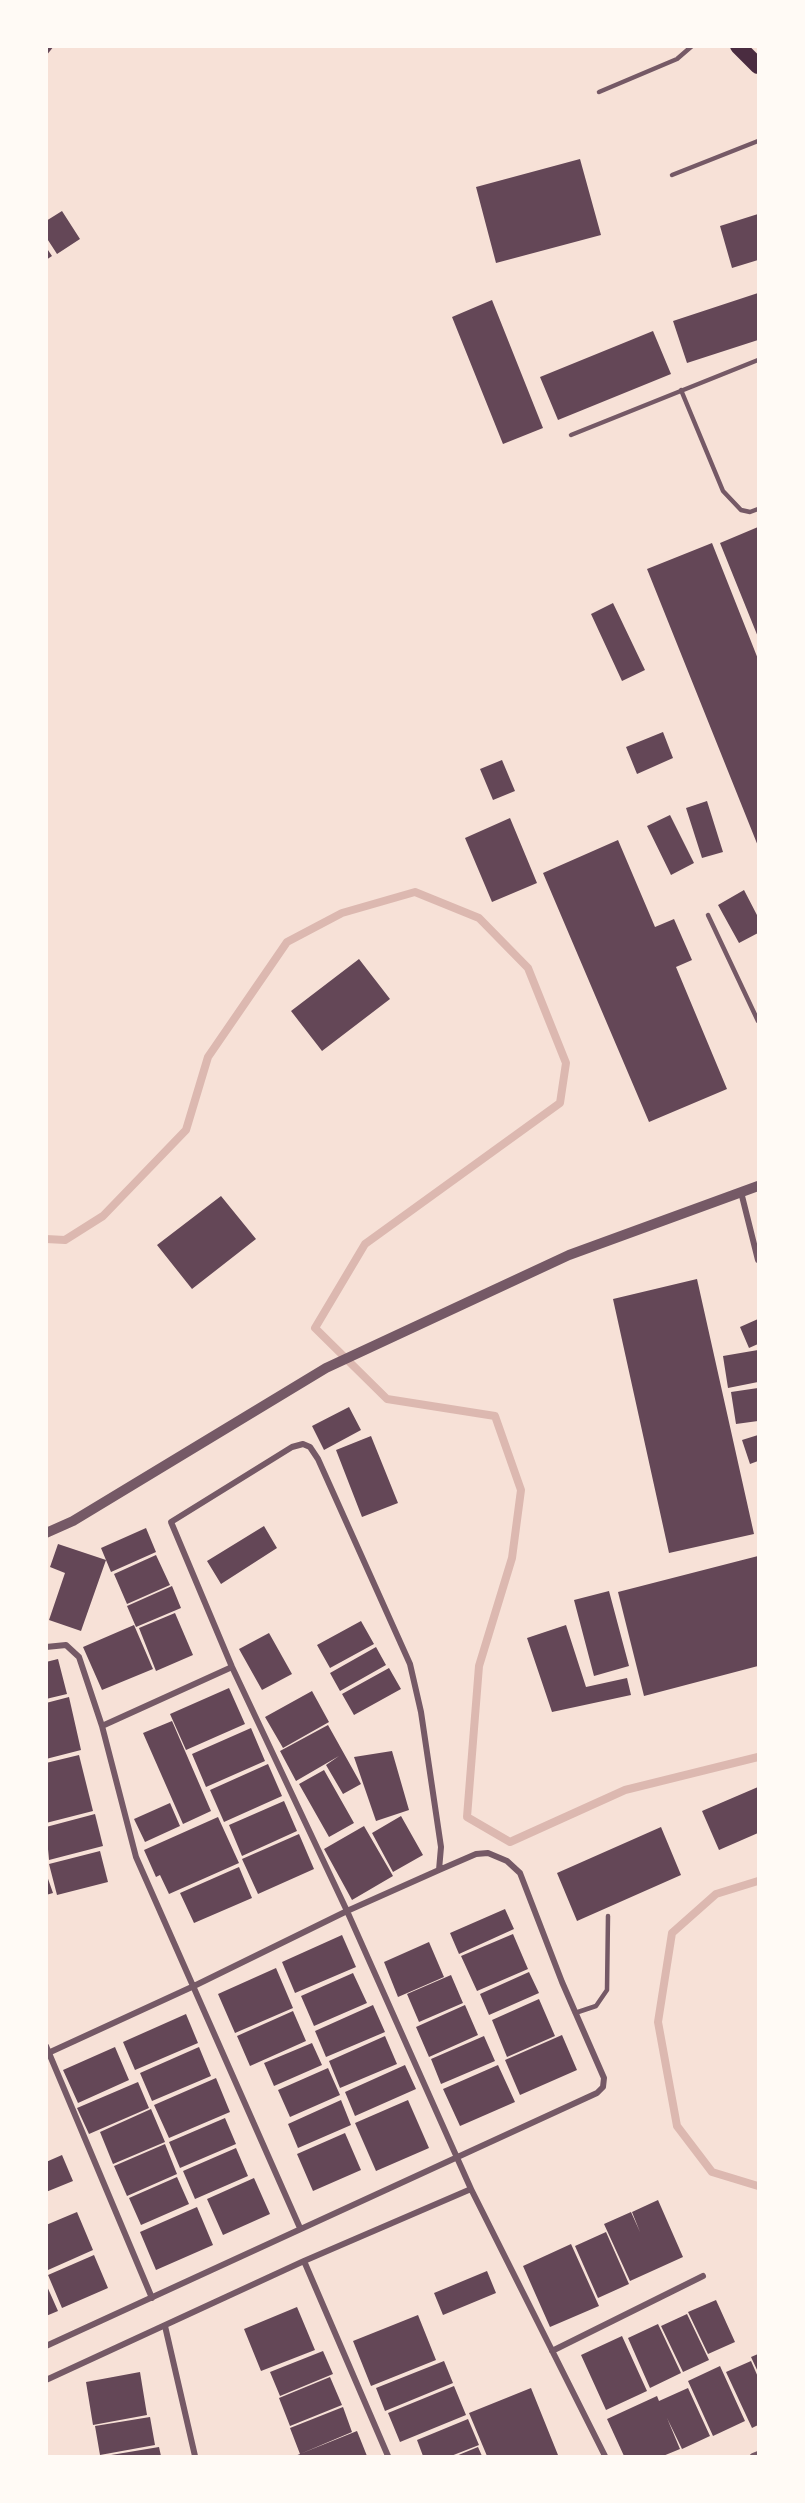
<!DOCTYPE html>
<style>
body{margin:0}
#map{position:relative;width:805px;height:2503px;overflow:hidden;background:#f7e1d7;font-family:Bitter,serif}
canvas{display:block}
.frame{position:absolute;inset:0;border:48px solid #fffaf5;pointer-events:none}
</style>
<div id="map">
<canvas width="805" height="2503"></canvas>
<div class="frame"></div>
</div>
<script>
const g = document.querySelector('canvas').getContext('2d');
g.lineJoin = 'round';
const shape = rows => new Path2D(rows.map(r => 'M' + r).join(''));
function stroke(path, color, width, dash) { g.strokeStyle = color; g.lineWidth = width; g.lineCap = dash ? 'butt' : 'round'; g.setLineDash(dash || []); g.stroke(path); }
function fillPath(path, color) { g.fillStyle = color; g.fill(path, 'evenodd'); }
const stream = shape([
 [46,1239,65,1240,103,1216,186,1130,208,1057,287,942,342,913,415,892,479,918,528,968,566,1063,560,1103,365,1244,315,1328,387,1399,495,1416,521,1490,512,1558,479,1666,467,1817,510,1842,625,1790,758,1757],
 [758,1881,716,1894,672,1933,658,2022,677,2126,712,2172,758,2186]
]);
const building = shape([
 [46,46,54,46,46,56],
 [580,159,601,235,496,263,476,187],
 [62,211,80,239,57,254,46,237,46,221],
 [758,214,758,260,732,268,720,226],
 [46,247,52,256,46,260],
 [758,293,758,340,687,363,673,321],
 [492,300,543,428,503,444,452,317],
 [653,331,671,374,558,420,540,377],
 [758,527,758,637,720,543],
 [712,543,758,659,758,846,647,569],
 [613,603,645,670,622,681,591,614],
 [663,732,673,758,637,774,626,747],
 [502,760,515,791,493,800,480,769],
 [707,801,723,852,702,858,686,808],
 [670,815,694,863,671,875,647,826],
 [510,818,537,883,492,902,465,838],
 [618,840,655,927,674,919,692,960,676,967,727,1089,649,1122,543,873],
 [744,890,758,917,758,933,739,943,718,905],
 [359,959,390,999,322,1051,291,1011],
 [221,1196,256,1239,192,1289,157,1245],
 [697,1279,754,1534,669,1553,613,1299],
 [758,1319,758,1344,749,1348,740,1327],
 [758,1350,758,1382,728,1388,723,1356],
 [758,1388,758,1421,736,1424,731,1392],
 [349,1407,361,1430,324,1450,312,1426],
 [758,1435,758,1461,750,1464,742,1440],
 [371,1436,398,1503,362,1517,336,1450],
 [264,1526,277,1548,221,1584,207,1561],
 [146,1528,156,1552,111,1572,101,1548],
 [58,1544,106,1560,81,1631,49,1620,65,1573,50,1567],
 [156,1555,170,1585,127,1604,114,1574],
 [758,1556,758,1666,644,1696,618,1592],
 [172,1586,181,1608,136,1627,127,1606],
 [609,1591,629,1666,594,1676,574,1600],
 [175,1613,193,1655,156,1671,139,1628],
 [361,1621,374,1644,330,1668,317,1645],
 [134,1625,153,1669,102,1690,83,1647],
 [566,1625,586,1687,627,1678,631,1695,552,1712,527,1638],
 [269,1633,292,1674,262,1690,239,1649],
 [376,1647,386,1665,340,1691,330,1673],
 [58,1659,67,1694,46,1699,46,1662],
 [389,1668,401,1689,354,1715,342,1694],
 [229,1688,245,1724,186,1750,170,1714],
 [312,1691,329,1722,283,1748,265,1717],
 [69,1697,81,1750,46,1759,46,1703],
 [172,1721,211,1811,183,1824,143,1733],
 [328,1725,361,1784,343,1794,326,1765,339,1756,296,1781,280,1751],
 [251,1728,265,1761,206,1787,192,1754],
 [392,1751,409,1810,376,1821,354,1757],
 [79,1755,93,1811,46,1823,46,1763],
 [268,1764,282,1796,224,1822,210,1790],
 [324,1770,354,1823,329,1837,299,1784],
 [758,1787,758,1833,719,1850,702,1811],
 [284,1801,297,1831,242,1856,229,1825],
 [170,1803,180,1826,145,1842,134,1819],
 [95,1814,103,1846,49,1860,46,1827],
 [401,1816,423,1855,393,1872,372,1833],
 [218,1817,239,1863,169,1894,160,1875,156,1877,144,1850],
 [364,1826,393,1876,352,1900,324,1849],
 [661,1827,681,1875,577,1921,557,1873],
 [299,1834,314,1869,258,1894,242,1859],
 [100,1851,108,1882,57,1895,49,1864],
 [239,1867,252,1898,194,1923,180,1893],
 [46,1873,53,1893,46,1895],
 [505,1909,514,1929,459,1954,450,1933],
 [513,1934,528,1969,477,1991,461,1956],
 [342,1935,356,1967,295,1993,282,1962],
 [429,1942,444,1977,398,1997,384,1962],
 [276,1968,293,2008,235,2033,218,1994],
 [529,1972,539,1993,489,2015,480,1994],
 [353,1973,367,2003,314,2026,301,1996],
 [451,1975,463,2003,419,2022,407,1994],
 [539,1999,555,2036,507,2057,492,2020],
 [373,2005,385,2032,326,2057,315,2031],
 [465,2005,478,2035,429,2057,416,2027],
 [293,2011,306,2041,250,2066,237,2036],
 [186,2014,198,2043,135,2070,123,2042],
 [562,2035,577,2070,520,2095,505,2060],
 [385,2036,397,2064,340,2088,329,2061],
 [484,2036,495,2061,441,2084,431,2059],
 [312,2043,322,2065,274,2086,264,2063],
 [115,2047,129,2080,78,2103,63,2070],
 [199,2047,211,2076,152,2101,140,2073],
 [405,2065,416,2089,355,2116,345,2092],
 [498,2065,515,2102,460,2126,443,2089],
 [328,2068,340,2095,290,2117,278,2090],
 [216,2078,230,2112,169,2138,154,2105],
 [138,2082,149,2108,89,2134,77,2108],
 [341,2100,351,2125,298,2148,288,2124],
 [408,2100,429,2148,376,2171,355,2123],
 [151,2109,165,2142,113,2164,100,2132],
 [225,2118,236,2144,180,2168,169,2142],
 [345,2133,361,2170,313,2191,297,2154],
 [165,2144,177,2174,127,2196,114,2166],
 [236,2148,248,2176,195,2199,183,2171],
 [62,2155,73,2181,46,2192,46,2162],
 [177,2177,189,2204,141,2225,129,2198],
 [254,2178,270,2214,223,2235,207,2199],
 [658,2200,683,2257,630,2281,604,2224,631,2212,640,2232,632,2212],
 [197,2207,213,2245,156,2270,140,2232],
 [77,2212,93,2250,48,2270,46,2225],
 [606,2232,629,2284,598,2298,575,2246],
 [571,2244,599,2306,550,2327,523,2266],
 [94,2255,108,2288,62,2308,48,2275],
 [487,2271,496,2293,443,2315,434,2293],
 [46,2284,58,2311,46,2316],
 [716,2300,735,2342,708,2354,688,2312],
 [297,2307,315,2350,261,2371,244,2329],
 [687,2314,709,2360,683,2372,661,2326],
 [418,2315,436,2360,371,2386,353,2341],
 [658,2324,681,2373,650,2388,628,2338],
 [622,2336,647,2391,606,2410,581,2355],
 [323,2351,333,2374,280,2396,270,2372],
 [758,2354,758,2372,751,2357],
 [444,2361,453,2383,385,2411,376,2388],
 [751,2361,758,2377,758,2425,752,2428,726,2372],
 [720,2366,745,2421,713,2436,688,2381],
 [140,2372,147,2415,93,2425,86,2382],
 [330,2377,342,2405,290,2426,279,2398],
 [454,2386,466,2415,400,2442,388,2413],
 [531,2388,558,2455,487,2456,469,2413],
 [688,2388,710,2436,682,2449,667,2418,680,2449,663,2456,624,2456,607,2419,657,2396,659,2401],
 [343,2407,352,2432,300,2454,290,2428],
 [150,2417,155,2445,100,2455,95,2426],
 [468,2419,479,2445,451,2456,423,2456,417,2440],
 [357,2431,367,2456,295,2456],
 [159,2447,161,2456,111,2456,111,2455],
 [478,2447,482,2456,456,2456]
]);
const service = shape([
 [599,92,677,59,692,46],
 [672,175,758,141],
 [681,390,723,491,741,510,750,512,758,509],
 [571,435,758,360],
 [708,915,758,1021],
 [575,2013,596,2006,607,1990,608,1916]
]);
const minor = shape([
 [741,1192,758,1260],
 [46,1647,66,1645,79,1657,102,1726,136,1857,300,2228],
 [102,1726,232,1667],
 [46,2046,152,2298],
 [46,2054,194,1986,347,1911,439,1870,441,1847,421,1712,410,1664,318,1459,310,1447,303,1444,292,1447,171,1522,232,1667,347,1911,471,2189,605,2456],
 [304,2261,388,2456],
 [165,2326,195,2456],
 [46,2346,597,2093,603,2087,604,2078,562,1982,520,1873,507,1861,488,1853,476,1854,439,1870],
 [552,2351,703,2276],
 [46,2380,304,2261,471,2189],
 [753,2456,758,2454]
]);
const tertiary = shape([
 [46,1533,73,1521,326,1368,569,1255,758,1186]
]);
const trunk = shape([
 [738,46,758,66]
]);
stroke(stream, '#dcb8b0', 8);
fillPath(building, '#644757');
stroke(service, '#755966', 4.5);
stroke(minor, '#755966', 6);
stroke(tertiary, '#755966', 10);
stroke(trunk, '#4a2c40', 16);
</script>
